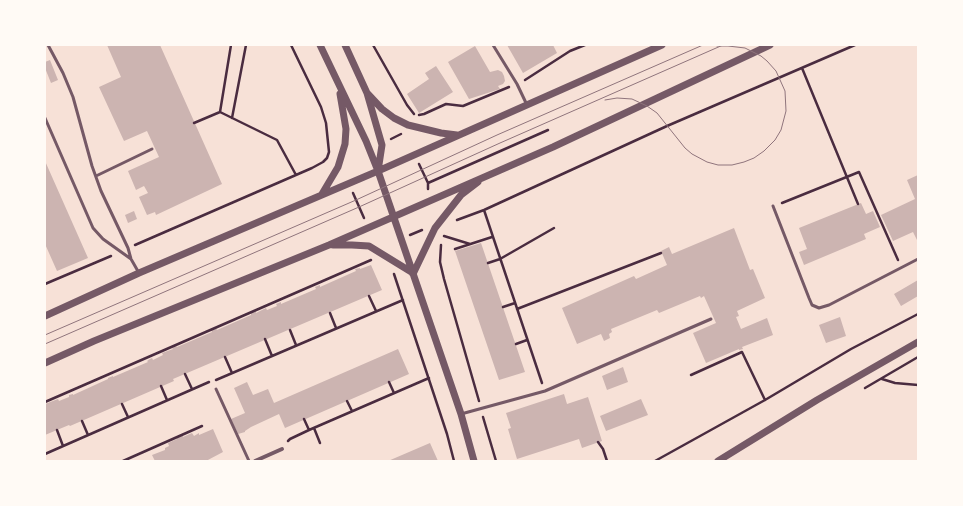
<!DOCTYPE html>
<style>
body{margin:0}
#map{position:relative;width:963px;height:506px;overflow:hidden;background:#f7e1d7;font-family:"PT Sans",sans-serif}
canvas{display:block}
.frame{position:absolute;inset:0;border:46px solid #fffaf5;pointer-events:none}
</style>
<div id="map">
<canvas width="963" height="506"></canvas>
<div class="frame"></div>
</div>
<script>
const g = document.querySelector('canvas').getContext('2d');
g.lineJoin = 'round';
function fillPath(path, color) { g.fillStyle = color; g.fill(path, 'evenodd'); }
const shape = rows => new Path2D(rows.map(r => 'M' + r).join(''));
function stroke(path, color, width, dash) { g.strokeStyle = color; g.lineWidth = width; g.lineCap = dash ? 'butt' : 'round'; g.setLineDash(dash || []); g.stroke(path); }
const building = shape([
 [107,45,160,45,222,184,156,215,155,212,147,215,139,197,148,193,144,186,136,190,128,171,159,157,147,131,124,141,99,87,121,77],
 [507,45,553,45,557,53,523,73],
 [475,46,490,72,498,70,502,72,504,76,505,81,503,84,498,86,500,89,469,99,448,62],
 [50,60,58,80,51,83,45,68,45,62],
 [436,66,453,92,419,113,407,94,429,79,425,73],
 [45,161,88,258,57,271,45,244],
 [918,175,918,242,913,232,893,241,881,215,915,199,907,180],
 [861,203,866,214,873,211,880,227,864,234,866,239,804,265,799,252,807,249,799,228],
 [134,211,137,219,128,223,125,215],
 [734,228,750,270,753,269,765,298,737,311,739,316,736,317,741,329,767,318,773,335,742,347,743,349,739,350,739,349,706,363,693,333,716,323,704,296,701,298,700,296,659,313,657,310,611,329,612,332,609,334,610,338,604,341,601,334,577,344,562,308,634,276,636,279,667,265,661,251,669,247,672,254],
 [481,243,525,372,499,380,455,251],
 [371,265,382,290,173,379,174,381,70,426,69,425,45,435,45,404,58,399,59,401,69,397,69,395,73,394,73,395,108,379,108,378,113,376,113,377,148,362,147,361,150,359,152,358,153,360,163,355,162,353,173,349,172,348,176,346,177,347,212,332,211,330,216,328,217,330,251,315,251,313,256,311,256,313,266,308,267,310,277,306,276,304,281,302,281,304,316,289,315,287,320,285,320,287,356,271,355,269,360,268,360,269],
 [918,280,918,296,901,306,894,294],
 [840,317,846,336,826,343,819,325],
 [398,349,409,374,285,428,279,414,251,427,245,431,245,432,238,434,231,419,245,413,234,388,247,382,253,395,268,389,274,403],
 [623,367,628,382,607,390,602,376],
 [564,394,567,404,588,397,602,441,582,448,579,439,517,459,508,429,511,428,506,413],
 [641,399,648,415,606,431,600,416],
 [213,429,223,452,206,461,155,461,152,455,165,450,165,448,169,446,168,443,177,439,177,437,183,435,183,437,192,433,194,436,199,433,199,435],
 [430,443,438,461,388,461]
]);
const path = shape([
 [373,45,407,105,414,114],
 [802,68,858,204],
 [525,80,570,51,585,45],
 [220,112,231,45],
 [419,115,424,114,446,104,463,106,509,87],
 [232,118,246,45],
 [194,123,220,112,277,140,296,175],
 [391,139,401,134],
 [419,164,428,183,428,189],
 [428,183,548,130],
 [353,193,364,218],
 [782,203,859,172,898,260],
 [484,210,542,383],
 [457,220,484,210,667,126,855,45],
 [410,235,422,230],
 [444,236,470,244],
 [135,245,312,168,323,162,327,158,329,152,326,123,321,107,291,45],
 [441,245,440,262,444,279,479,401],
 [455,249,492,237],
 [488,263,500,259,554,228],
 [394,274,447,434,454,461],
 [45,284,111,256],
 [369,296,376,311],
 [503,307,515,303],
 [517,309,661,253],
 [330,313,336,328],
 [290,330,296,345],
 [265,339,272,356],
 [516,344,527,340],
 [225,357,232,373],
 [185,374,192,389],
 [691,375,742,352,765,400],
 [882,379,895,383,918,385],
 [216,380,403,300],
 [389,382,394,393],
 [161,386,167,400],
 [865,388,918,357],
 [347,401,352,411],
 [45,402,371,260],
 [122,404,128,417],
 [483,417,496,461],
 [304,419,309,430],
 [82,421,88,435],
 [314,428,320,443],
 [57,430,63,446],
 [288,441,290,439,309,430,429,378],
 [598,442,603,449,607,461],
 [45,454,209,382],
 [123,461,202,426],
 [655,461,765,400,851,349,918,314]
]);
const service = shape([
 [48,45,63,73,73,97,92,166,101,191,128,248,131,259,139,273],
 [493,45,517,84,527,105],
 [45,118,93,228,103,239,131,259],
 [96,176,152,149],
 [773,206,809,298,812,305,819,308,829,305,918,259],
 [216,389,249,461],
 [461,414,545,391,711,319]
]);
const minor = shape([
 [255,461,282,449]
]);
const tertiary = shape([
 [320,45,366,141,378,171,461,414,474,461],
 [345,45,367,93,382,109,394,118,408,125,441,133,457,135],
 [367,93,382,145,378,171],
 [322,194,338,167,345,144,346,129,340,94],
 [333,245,352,245,369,246,413,273],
 [413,274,435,228,461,195,478,182],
 [45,316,139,273,378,171,662,45],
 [45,363,94,341,329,245,553,147,770,45],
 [718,461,817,400,918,342]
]);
const tram = shape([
 [605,100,617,98,632,99,647,106,657,113,685,148,692,154,707,162,718,165,732,165,744,162,754,158,764,151,775,140,781,130,786,111,785,91,776,71,767,61,761,56,745,48,728,46,717,46],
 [45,335,356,200,497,135,703,45],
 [45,344,359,207,500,143,723,45]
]);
fillPath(building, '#ccb4b1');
stroke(path, '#4a2c40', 2.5);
stroke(service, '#755966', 3);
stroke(minor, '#755966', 4);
stroke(tertiary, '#755966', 7);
stroke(tram, '#8f747c', 1);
</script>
